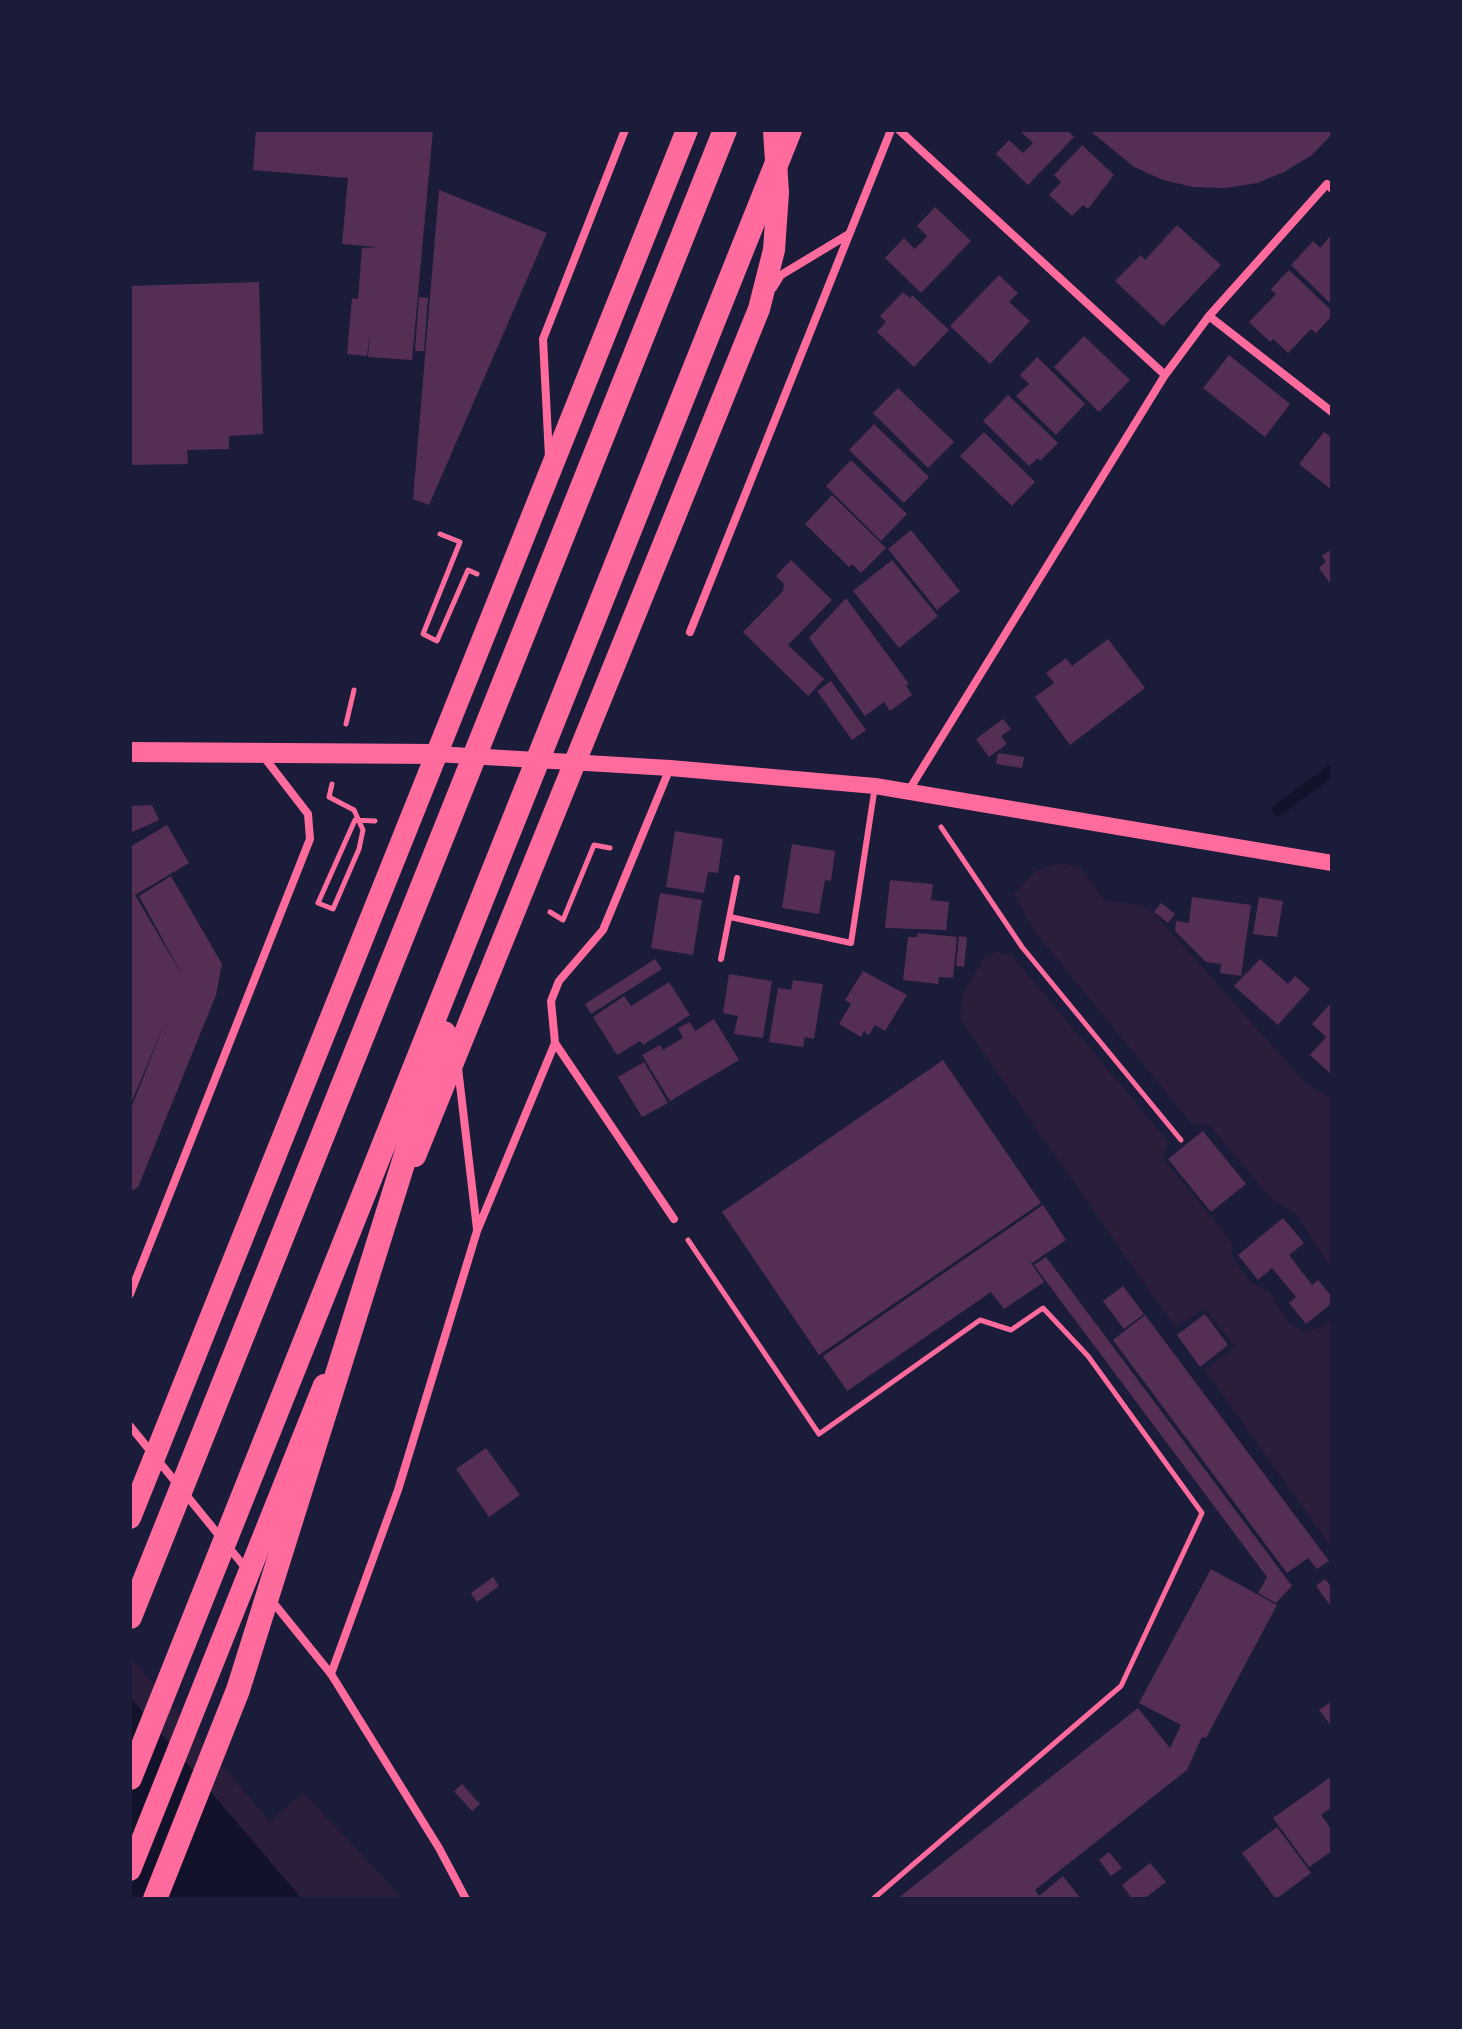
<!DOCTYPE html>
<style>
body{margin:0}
#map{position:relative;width:1462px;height:2029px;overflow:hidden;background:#1b1b3a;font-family:"IBM Plex Sans",sans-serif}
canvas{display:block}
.frame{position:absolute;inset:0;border:132px solid #1b1b3a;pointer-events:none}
</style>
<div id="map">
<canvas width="1462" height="2029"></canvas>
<div class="frame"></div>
</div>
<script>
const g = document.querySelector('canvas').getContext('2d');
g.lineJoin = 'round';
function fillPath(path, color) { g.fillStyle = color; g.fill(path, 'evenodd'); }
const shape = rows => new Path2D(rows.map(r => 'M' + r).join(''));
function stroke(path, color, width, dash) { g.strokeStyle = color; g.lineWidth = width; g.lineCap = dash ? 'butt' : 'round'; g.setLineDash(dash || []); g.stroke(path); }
const green = shape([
 [1061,863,1081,868,1105,901,1137,904,1151,910,1304,1081,1332,1099,1332,1270,1296,1214,1271,1198,1208,1124,1192,1124,1037,934,1014,894,1035,871],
 [997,952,1012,956,1168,1141,1163,1159,1220,1227,1232,1244,1232,1256,1251,1283,1269,1291,1288,1322,1305,1333,1332,1322,1332,1548,1205,1370,1235,1347,1205,1309,1175,1327,960,1019,963,994,985,956],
 [130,1656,270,1822,303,1792,403,1899,302,1899,130,1697]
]);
const water = shape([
 [130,1697,302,1899,130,1899]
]);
const stream = shape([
 [1278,810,1332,770]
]);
const building = shape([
 [256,130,433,130,412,360,368,357,370,330,367,356,347,354,352,298,358,299,362,248,378,247,342,244,348,178,253,170],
 [1019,130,1067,130,1074,137,1028,185,996,154,1009,140,1023,153,1033,143],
 [1089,130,1332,130,1332,134,1312,155,1284,172,1257,183,1226,188,1193,187,1163,180,1134,167],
 [1082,145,1114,175,1088,209,1083,205,1072,216,1049,195,1061,182,1054,175],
 [439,190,547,233,429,505,413,499],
 [935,207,971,241,921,293,885,258,904,238,915,249,927,236,917,226],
 [1177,225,1221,265,1163,326,1115,281,1141,255,1145,260],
 [1332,234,1332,305,1291,265,1313,241,1320,248],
 [1289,270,1332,311,1332,316,1316,333,1311,329,1288,353,1273,339,1270,342,1249,322,1276,294,1271,289],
 [999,275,1018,293,1009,302,1030,321,990,364,950,326],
 [259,282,263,434,229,436,229,449,187,450,188,464,130,465,130,286],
 [903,292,910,298,912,295,949,330,914,367,877,332,886,322,880,316],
 [419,297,428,298,424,351,415,351],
 [1084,336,1130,380,1099,412,1054,367],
 [1229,355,1290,404,1265,437,1203,388],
 [1037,357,1085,404,1056,435,1016,396,1029,384,1020,375],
 [898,388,954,442,928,468,873,413],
 [1008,395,1058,443,1040,461,1038,458,1029,466,983,421],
 [874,424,929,477,904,503,849,450],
 [984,432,1035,482,1012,506,960,456],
 [1324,432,1332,438,1332,490,1299,464],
 [851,460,907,514,881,541,826,486],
 [832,495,886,548,861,573,852,564,849,567,805,524],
 [911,530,960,591,937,610,888,549],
 [1332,549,1332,586,1319,568,1326,562,1322,556],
 [791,560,832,600,788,645,824,679,808,696,743,632,783,591,784,584,776,576],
 [892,560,938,616,899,648,853,591],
 [846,598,909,684,906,686,912,695,890,711,884,702,865,716,809,638],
 [1108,639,1145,688,1070,745,1035,697,1054,683,1046,673,1066,658,1072,666],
 [831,681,866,730,852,740,817,691],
 [1003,719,1011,729,1001,736,1007,744,989,757,976,739],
 [998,753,1024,757,1022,768,996,764],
 [152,805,159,820,130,833,130,806],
 [167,825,189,863,135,895,186,982,139,896,171,876,222,964,216,995,138,1187,130,1192,130,1111,167,1017,130,1106,130,847],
 [675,831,723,839,718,873,708,872,704,893,666,887],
 [792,844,835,851,831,881,825,880,819,914,782,908],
 [890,880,933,884,931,900,949,902,946,930,885,928],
 [660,893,702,900,693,955,651,948],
 [1192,897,1251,905,1241,976,1220,973,1221,964,1206,962,1175,931,1176,921,1189,923],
 [1259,897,1283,901,1277,937,1253,934],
 [1161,903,1175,914,1168,923,1154,912],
 [918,933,957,937,953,978,939,977,938,984,903,980,908,937,917,937],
 [959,936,967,937,964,967,956,966],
 [655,959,662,969,591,1014,585,1004],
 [1260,959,1288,984,1295,976,1310,989,1278,1025,1234,986],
 [863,971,907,995,885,1031,875,1025,869,1035,864,1031,861,1037,839,1024,851,1004,845,1000],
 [729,974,772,981,763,1038,734,1034,738,1016,723,1013],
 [793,980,823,984,814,1039,805,1037,803,1047,769,1042,778,988,791,990],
 [669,982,690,1015,643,1045,640,1041,617,1055,593,1017,624,996,631,1006],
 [1332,1002,1332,1075,1310,1055,1326,1037,1312,1024],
 [714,1019,739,1060,670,1101,642,1055,660,1045,663,1050,683,1038,678,1028,690,1022,695,1031],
 [943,1060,1041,1203,819,1355,722,1212],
 [644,1062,668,1103,642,1117,618,1077],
 [1203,1131,1246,1184,1211,1212,1168,1159],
 [1043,1205,1066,1240,1032,1263,1029,1260,1044,1282,1004,1309,991,1292,847,1391,823,1356],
 [1283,1218,1304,1243,1289,1255,1312,1285,1318,1280,1332,1297,1332,1303,1306,1324,1289,1303,1296,1297,1272,1268,1258,1280,1238,1255],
 [1046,1257,1292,1586,1276,1603,1258,1593,1267,1577,1034,1265],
 [1123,1286,1144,1314,1124,1329,1103,1301],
 [1205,1314,1228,1345,1200,1367,1177,1335],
 [1145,1315,1329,1561,1317,1569,1308,1558,1287,1573,1113,1340],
 [486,1448,520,1495,489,1517,456,1469],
 [1211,1569,1277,1605,1206,1738,1202,1737,1187,1770,1035,1890,1039,1896,1063,1876,1081,1899,897,1899,1138,1708,1170,1748,1181,1725,1139,1703],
 [493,1577,499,1586,477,1602,471,1593],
 [1325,1579,1332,1588,1332,1608,1316,1586],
 [1332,1701,1332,1727,1319,1710],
 [1332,1776,1332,1807,1321,1815,1332,1830,1332,1851,1309,1867,1273,1818],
 [462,1784,480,1804,472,1811,454,1791],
 [1277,1827,1311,1873,1276,1899,1242,1853],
 [1109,1852,1122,1868,1111,1876,1099,1860],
 [1150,1863,1166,1882,1144,1899,1132,1899,1122,1885]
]);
const path = shape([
 [440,534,460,542,423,634,437,641,468,570,477,574],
 [346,724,354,690],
 [332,784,329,797,354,810,363,830,359,849,333,909,318,903,355,820,375,821],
 [941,827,1022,947,1181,1140],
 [550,912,563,920,594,845,610,848],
 [688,1240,819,1434,980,1320,1011,1330,1043,1308,1088,1356,1202,1513,1121,1686,873,1899]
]);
const service = shape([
 [730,917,851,943,875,786],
 [721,959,737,878]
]);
const minor = shape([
 [899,130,1165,375],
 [773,288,781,275,849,234],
 [1209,316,1332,412],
 [549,457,543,339,625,130],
 [690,632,891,130],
 [909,790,1165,375,1209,316,1327,184,1332,189],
 [555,1043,674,1219],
 [458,1068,477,1229],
 [130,1294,310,839,308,814,264,757],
 [130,1426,248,1571],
 [272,1601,331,1674,439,1848,466,1899],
 [331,1674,398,1490,477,1231,555,1043,551,1001,559,981,603,930,670,768]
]);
const secondary = shape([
 [436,754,670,768,875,786,1332,863]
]);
const primary = shape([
 [130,752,436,754]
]);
const trunk = shape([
 [415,1156,759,309,774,250,778,193,774,130],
 [130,1518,687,130],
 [130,1870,324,1385]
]);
const motorway = shape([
 [130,1617,725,130],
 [130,1778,790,130],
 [155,1899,238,1690,444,1033]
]);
fillPath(green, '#2a1e3b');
fillPath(water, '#12122b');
stroke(stream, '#12122b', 12);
fillPath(building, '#542f53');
stroke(path, '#ff6b9d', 5);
stroke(service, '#ff6b9d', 6);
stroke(minor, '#ff6b9d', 8);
stroke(secondary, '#ff6b9d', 16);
stroke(primary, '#ff6b9d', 20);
stroke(trunk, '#ff6b9d', 22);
stroke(motorway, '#ff6b9d', 24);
</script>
